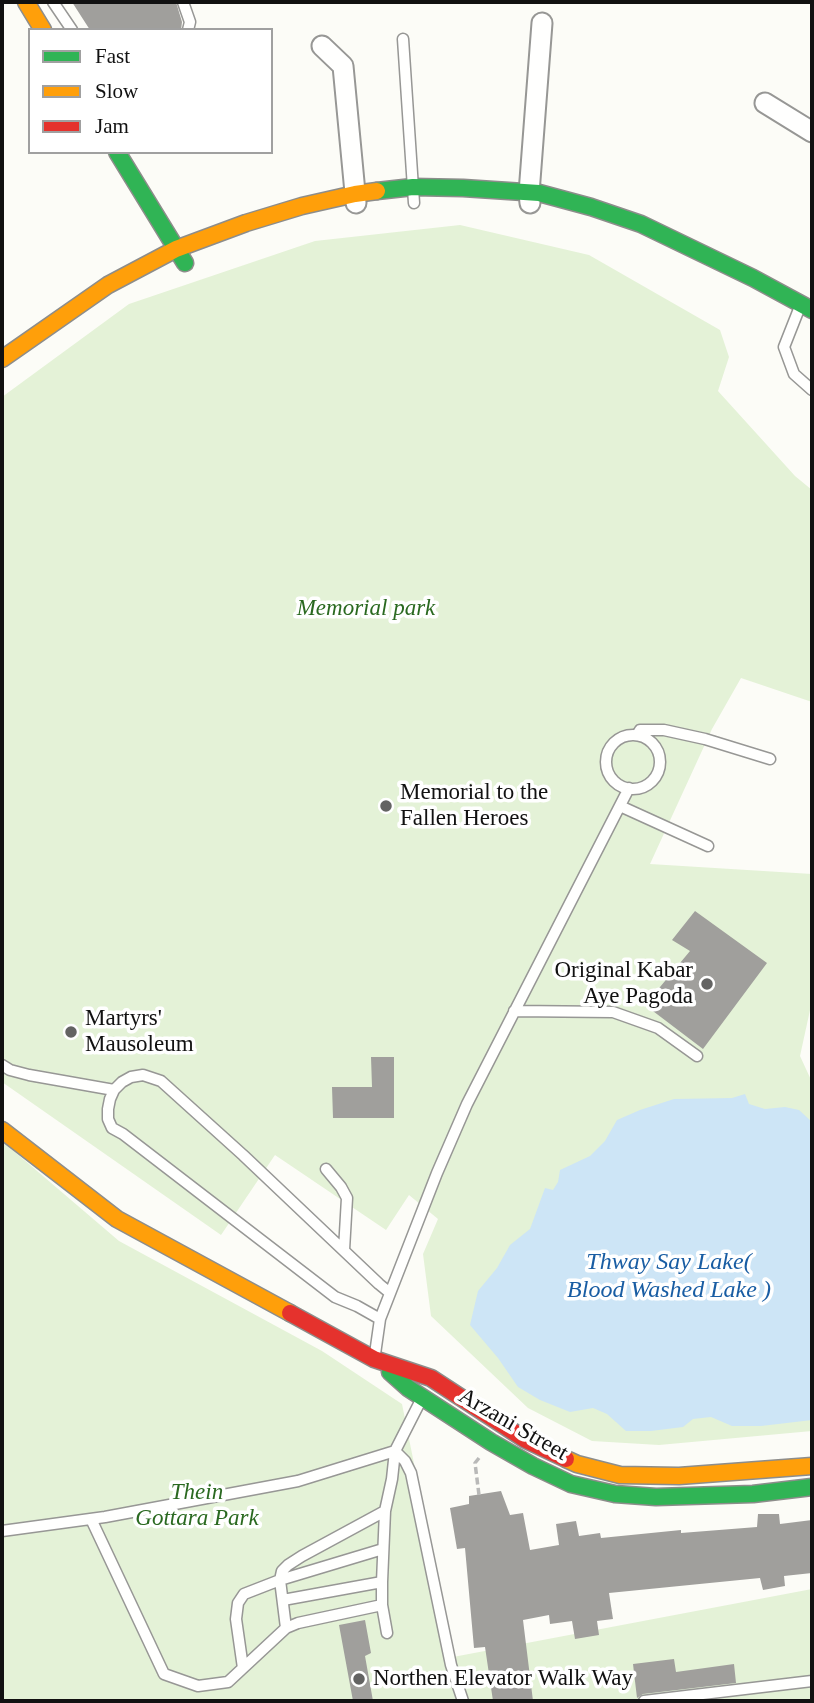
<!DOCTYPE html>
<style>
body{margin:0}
#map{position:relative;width:814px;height:1703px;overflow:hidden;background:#fcfcf7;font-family:"Times New Roman",serif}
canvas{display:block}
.frame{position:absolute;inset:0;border:4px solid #111;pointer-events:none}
.legend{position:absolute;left:28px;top:28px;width:245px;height:126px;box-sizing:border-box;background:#fff;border:2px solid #a0a0a0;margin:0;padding:9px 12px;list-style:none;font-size:21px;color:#111}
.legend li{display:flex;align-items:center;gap:14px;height:35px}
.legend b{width:35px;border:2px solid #a0a0a0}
</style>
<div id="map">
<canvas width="814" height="1703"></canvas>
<div class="frame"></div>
<ul class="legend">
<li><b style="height:9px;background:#30b455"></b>Fast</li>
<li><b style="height:9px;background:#ff9f0a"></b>Slow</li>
<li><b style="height:9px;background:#e5322d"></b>Jam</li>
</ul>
</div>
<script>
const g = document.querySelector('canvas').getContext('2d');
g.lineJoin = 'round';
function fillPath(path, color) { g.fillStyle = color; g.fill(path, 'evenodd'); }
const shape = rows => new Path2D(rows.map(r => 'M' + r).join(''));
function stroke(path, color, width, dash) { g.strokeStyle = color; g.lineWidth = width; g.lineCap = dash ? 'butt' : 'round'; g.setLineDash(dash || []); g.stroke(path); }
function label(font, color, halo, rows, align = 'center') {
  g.font = font + ' "Times New Roman",serif'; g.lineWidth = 7; g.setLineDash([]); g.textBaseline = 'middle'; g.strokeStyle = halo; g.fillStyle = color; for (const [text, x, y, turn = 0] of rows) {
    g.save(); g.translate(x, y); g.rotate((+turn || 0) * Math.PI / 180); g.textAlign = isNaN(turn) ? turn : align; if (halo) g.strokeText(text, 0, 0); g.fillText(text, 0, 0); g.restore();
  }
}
const green = shape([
 [460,225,589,255,720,330,729,357,718,391,795,476,812,490,812,702,741,678,712,729,650,864,812,874,812,1001,800,1056,812,1082,812,1431,659,1445,592,1441,528,1408,431,1316,423,1254,438,1219,409,1195,386,1230,275,1155,221,1235,2,1082,2,397,129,304,315,241],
 [2,1141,119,1241,322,1351,402,1404,453,1657,812,1589,812,1701,2,1701]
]);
const water = shape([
 [745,1094,749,1104,765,1109,785,1107,799,1110,812,1122,812,1420,761,1426,732,1426,711,1417,693,1419,683,1427,651,1431,626,1431,607,1414,593,1408,570,1412,540,1400,518,1387,498,1358,470,1325,478,1291,497,1268,510,1245,530,1229,545,1188,553,1190,558,1182,560,1170,590,1156,605,1141,617,1120,640,1110,674,1099,732,1098]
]);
const building = shape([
 [72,2,176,2,182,22,181,30,90,30],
 [695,911,767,963,703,1049,645,1005,690,951,672,940],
 [371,1057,394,1057,394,1118,333,1118,332,1087,372,1087],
 [501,1491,510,1515,523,1513,530,1550,559,1545,556,1524,576,1521,579,1536,600,1533,601,1538,681,1530,681,1533,757,1527,758,1514,779,1514,780,1524,812,1520,812,1573,784,1576,785,1586,763,1590,760,1578,609,1593,613,1619,597,1621,599,1635,575,1639,572,1621,550,1624,549,1615,523,1620,533,1701,493,1701,485,1647,474,1648,465,1548,457,1549,450,1508,469,1504,469,1496],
 [365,1620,371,1653,365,1656,373,1701,353,1701,339,1625],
 [674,1659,676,1672,734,1664,736,1683,643,1694,637,1698,633,1664]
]);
const path = shape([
 [479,1458,475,1463,479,1495]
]);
const lane = shape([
 [53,2,72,30],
 [183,2,190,22,188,30],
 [403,39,414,203],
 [799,309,784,347,794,374,812,390],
 [637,735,640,730,664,730,705,739,770,759],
 '606 762a27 27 0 1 1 54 0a27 27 0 1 1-54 0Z',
 [620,806,708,846],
 [514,1011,613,1012,658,1028,697,1056],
 [2,1065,10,1070,29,1075,114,1090],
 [326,1169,341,1187,347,1198,344,1250],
 [380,1319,357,1306,335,1297,123,1134,112,1128,108,1119,108,1109,110,1099,114,1090,122,1082,131,1077,143,1075,161,1081,243,1155,379,1284,390,1293],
 [375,1354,380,1319,437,1173,467,1104,629,788],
 [395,1451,405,1461,411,1473,451,1665,463,1701],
 [91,1519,164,1674,198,1686,228,1682,286,1628,298,1623,382,1605],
 [2,1531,105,1517,298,1481,395,1451,422,1398],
 [283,1600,382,1582],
 [286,1628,280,1580,282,1571,288,1565,302,1556,385,1511],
 [387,1633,382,1605,382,1582,385,1511,392,1479,395,1451],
 [243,1668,236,1619,238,1603,244,1594,280,1580,383,1549],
 [644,1701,812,1681]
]);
const street = shape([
 [322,46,343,66,356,203],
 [765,103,812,132],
 [530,203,529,193,542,23]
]);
const fast = shape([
 [117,152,185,263],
 [377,191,413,187,463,188,539,193,591,207,641,224,753,278,812,310],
 [390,1372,408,1388,491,1442,533,1466,571,1484,615,1494,656,1497,753,1494,812,1487]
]);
const slow = shape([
 [26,2,43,30],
 [2,359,108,285,176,249,246,223,302,206,355,194,377,191],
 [2,1130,117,1219,290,1313],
 [566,1459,577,1464,620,1475,679,1476,812,1466]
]);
const jam = shape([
 [290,1313,374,1359,431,1378,526,1440,566,1459]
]);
const markers = [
 [386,806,7,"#636362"],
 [707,984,7,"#636362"],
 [71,1032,7,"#636362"],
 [359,1679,7,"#636362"]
];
const parkNames = [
 ["Memorial park",366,609],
 ["Thein",197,1493],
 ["Gottara Park",197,1519]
];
const poiNames = [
 ["Memorial to the",400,793],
 ["Fallen Heroes",400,819],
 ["Original Kabar",693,971,"right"],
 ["Aye Pagoda",693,997,"right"],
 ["Martyrs'",85,1019],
 ["Mausoleum",85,1045],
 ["Northen Elevator Walk Way",373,1679]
];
const streetNames = [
 ["Arzani Street",513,1425,30]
];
const waterNames = [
 ["Thway Say Lake(",669,1263],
 ["Blood Washed Lake )",669,1291]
];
fillPath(green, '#e4f2d7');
fillPath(water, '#cde5f6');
fillPath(building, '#a09f9c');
stroke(lane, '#979795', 13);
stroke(street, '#979795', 23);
stroke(fast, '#8d8d8b', 19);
stroke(slow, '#8d8d8b', 19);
stroke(jam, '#8d8d8b', 19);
stroke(path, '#b9b9b8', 3.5, [7, 3.5]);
stroke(lane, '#fffffe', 10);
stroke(street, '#fffffe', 19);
stroke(fast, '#30b455', 16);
stroke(slow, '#ff9f0a', 16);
stroke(jam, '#e5322d', 16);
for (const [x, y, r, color] of markers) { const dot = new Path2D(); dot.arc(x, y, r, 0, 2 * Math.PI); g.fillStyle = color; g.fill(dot); stroke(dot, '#fff', 2.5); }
label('italic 23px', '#2a6920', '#fff', parkNames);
label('23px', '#111', '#fff', poiNames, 'left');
label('23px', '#111', '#fff', streetNames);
label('italic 24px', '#195da3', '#fff', waterNames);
</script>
